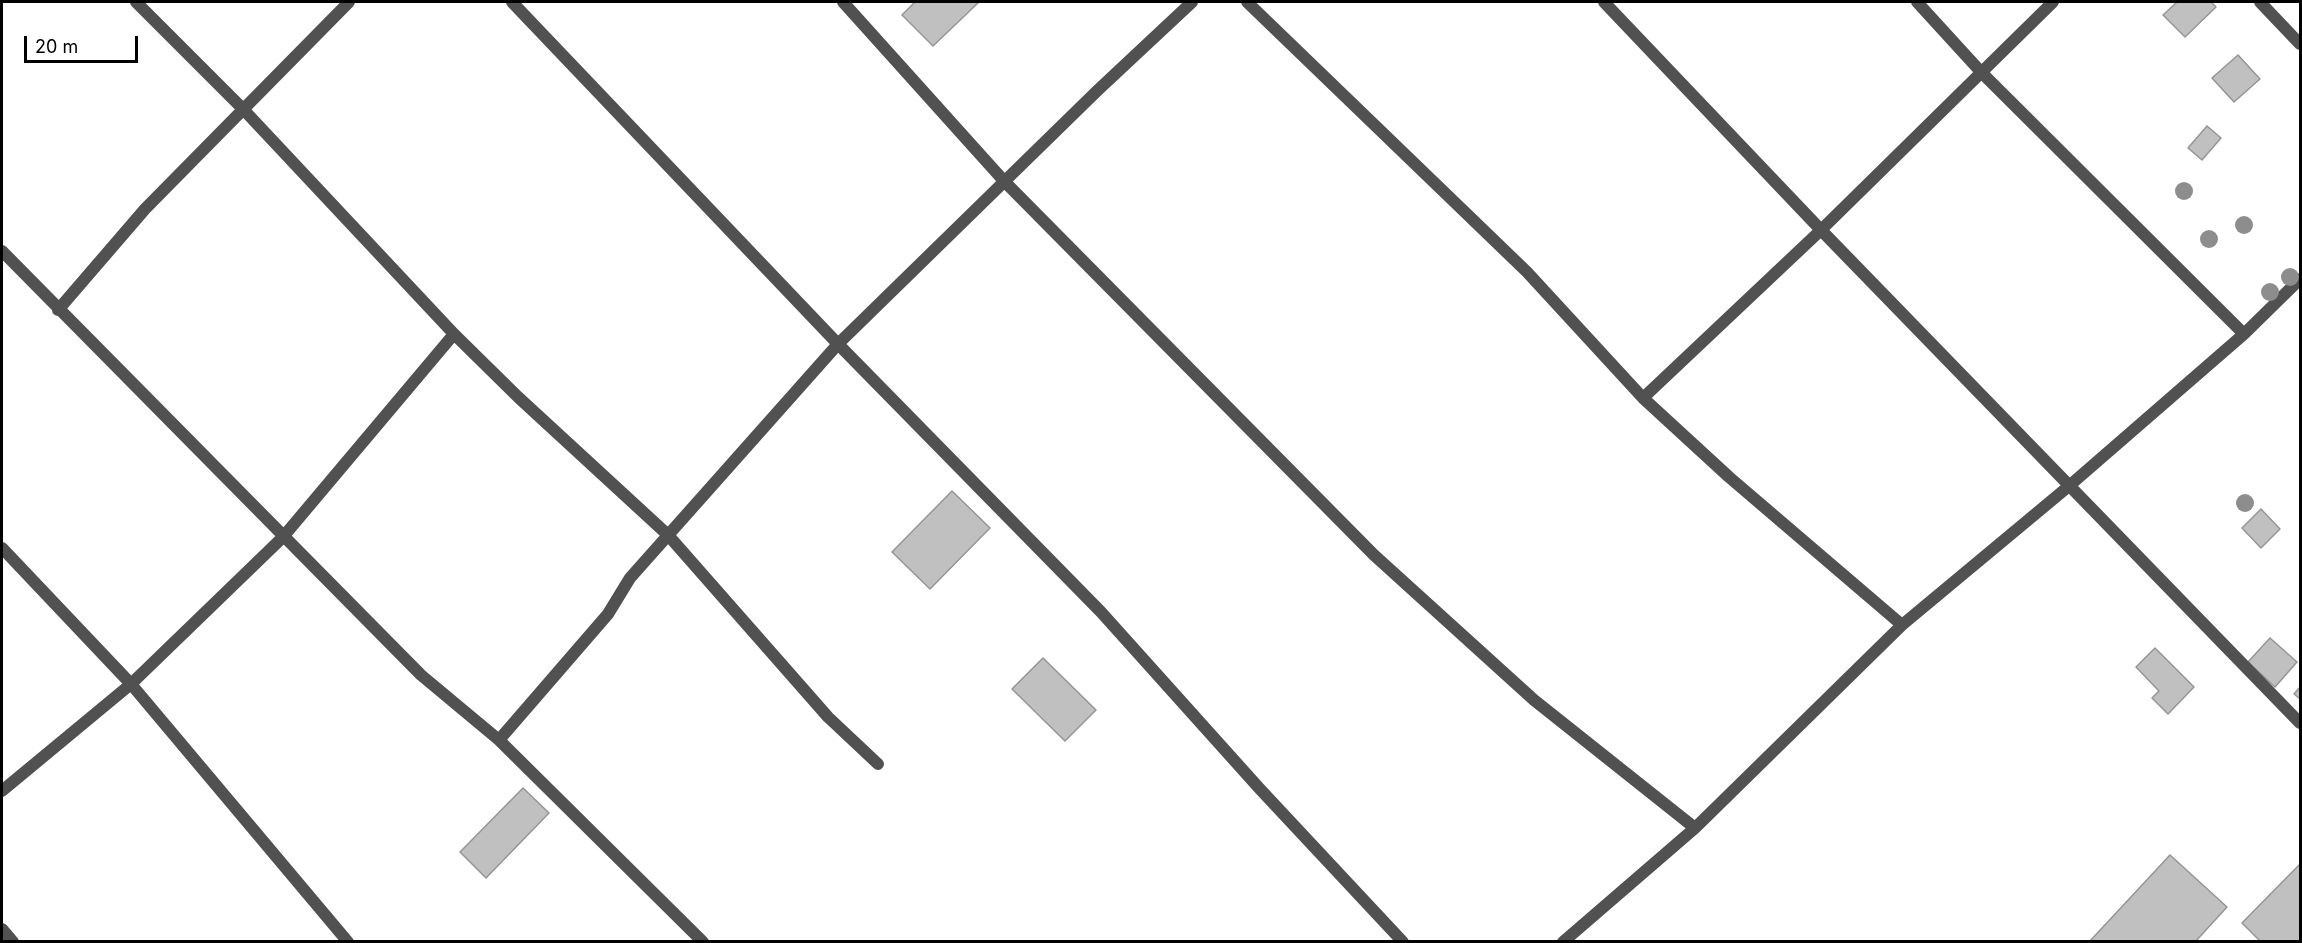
<!DOCTYPE html>
<style>
body{margin:0}
#map{position:relative;width:2302px;height:943px;overflow:hidden;background:#fff;font-family:Inter,sans-serif}
canvas{display:block}
.frame{position:absolute;inset:0;border:3px solid #000;pointer-events:none}
.scale{position:absolute;left:24px;top:36px;width:114px;height:27px;box-sizing:border-box;border:3px solid #000;border-top:0;padding-left:8px;font-size:18px;line-height:21px;white-space:nowrap;color:#000;-webkit-text-stroke:4px #fff;paint-order:stroke}
</style>
<div id="map">
<canvas width="2302" height="943"></canvas>
<div class="frame"></div>
<div class="scale">20 m</div>
</div>
<script>
const g = document.querySelector('canvas').getContext('2d');
g.lineJoin = 'round';
function fillPath(path, color) { g.fillStyle = color; g.fill(path, 'evenodd'); }
const shape = rows => new Path2D(rows.map(r => 'M' + r).join(''));
function stroke(path, color, width, dash) { g.strokeStyle = color; g.lineWidth = width; g.lineCap = dash ? 'butt' : 'round'; g.setLineDash(dash || []); g.stroke(path); }
const building = shape([
 [915,2,979,2,933,46,902,15,915,2],
 [2177,2,2211,2,2216,7,2185,37,2163,15,2177,2],
 [2238,55,2260,79,2234,102,2212,78,2238,55],
 [2207,126,2221,138,2202,160,2188,148,2207,126],
 [952,491,990,528,930,589,892,552,952,491],
 [2261,509,2280,529,2261,548,2242,528,2261,509],
 [2270,638,2297,662,2275,687,2248,662,2270,638],
 [2155,648,2194,687,2168,714,2152,698,2159,691,2136,667,2155,648],
 [1043,658,1096,710,1065,741,1012,689,1043,658],
 [2300,687,2300,699,2294,694,2300,687],
 [523,788,549,813,486,878,460,852,523,788],
 [2170,855,2227,907,2195,942,2089,942,2170,855],
 [2300,864,2300,942,2261,942,2242,923,2300,864]
]);
const street = shape([
 [136,2,243,109,454,334,518,397,668,535,828,717,878,764],
 [512,2,838,344,1101,612,1259,788,1403,942],
 [843,2,1004,181,1374,555,1534,700,1695,828],
 [1247,2,1527,272,1643,398,1729,477,1902,625],
 [1604,2,1821,230,2300,723],
 [1917,2,1981,72,2244,334],
 [2260,2,2300,44],
 [2,251,421,675,499,740,703,942],
 [58,310,145,209,349,2],
 [1643,398,1821,230,2053,2],
 [2,548,131,684,348,942],
 [499,740,608,614,630,578,838,344,1098,90,1192,2],
 [2,791,131,684,283,537,454,334],
 [2,929,13,942],
 [1563,942,1695,828,1902,625,2069,486,2244,334,2300,279]
]);
const trees = [
 [2184,191],
 [2244,225],
 [2209,239],
 [2290,277],
 [2270,292],
 [2245,503]
];
fillPath(building, '#c0c0c0');
stroke(building, '#959595', 1.5);
stroke(street, '#515151', 12);
g.fillStyle = '#8d8d8d';
for (const [x, y] of trees) { g.beginPath(); g.arc(x, y, 9, 0, 2 * Math.PI); g.fill(); }
</script>
